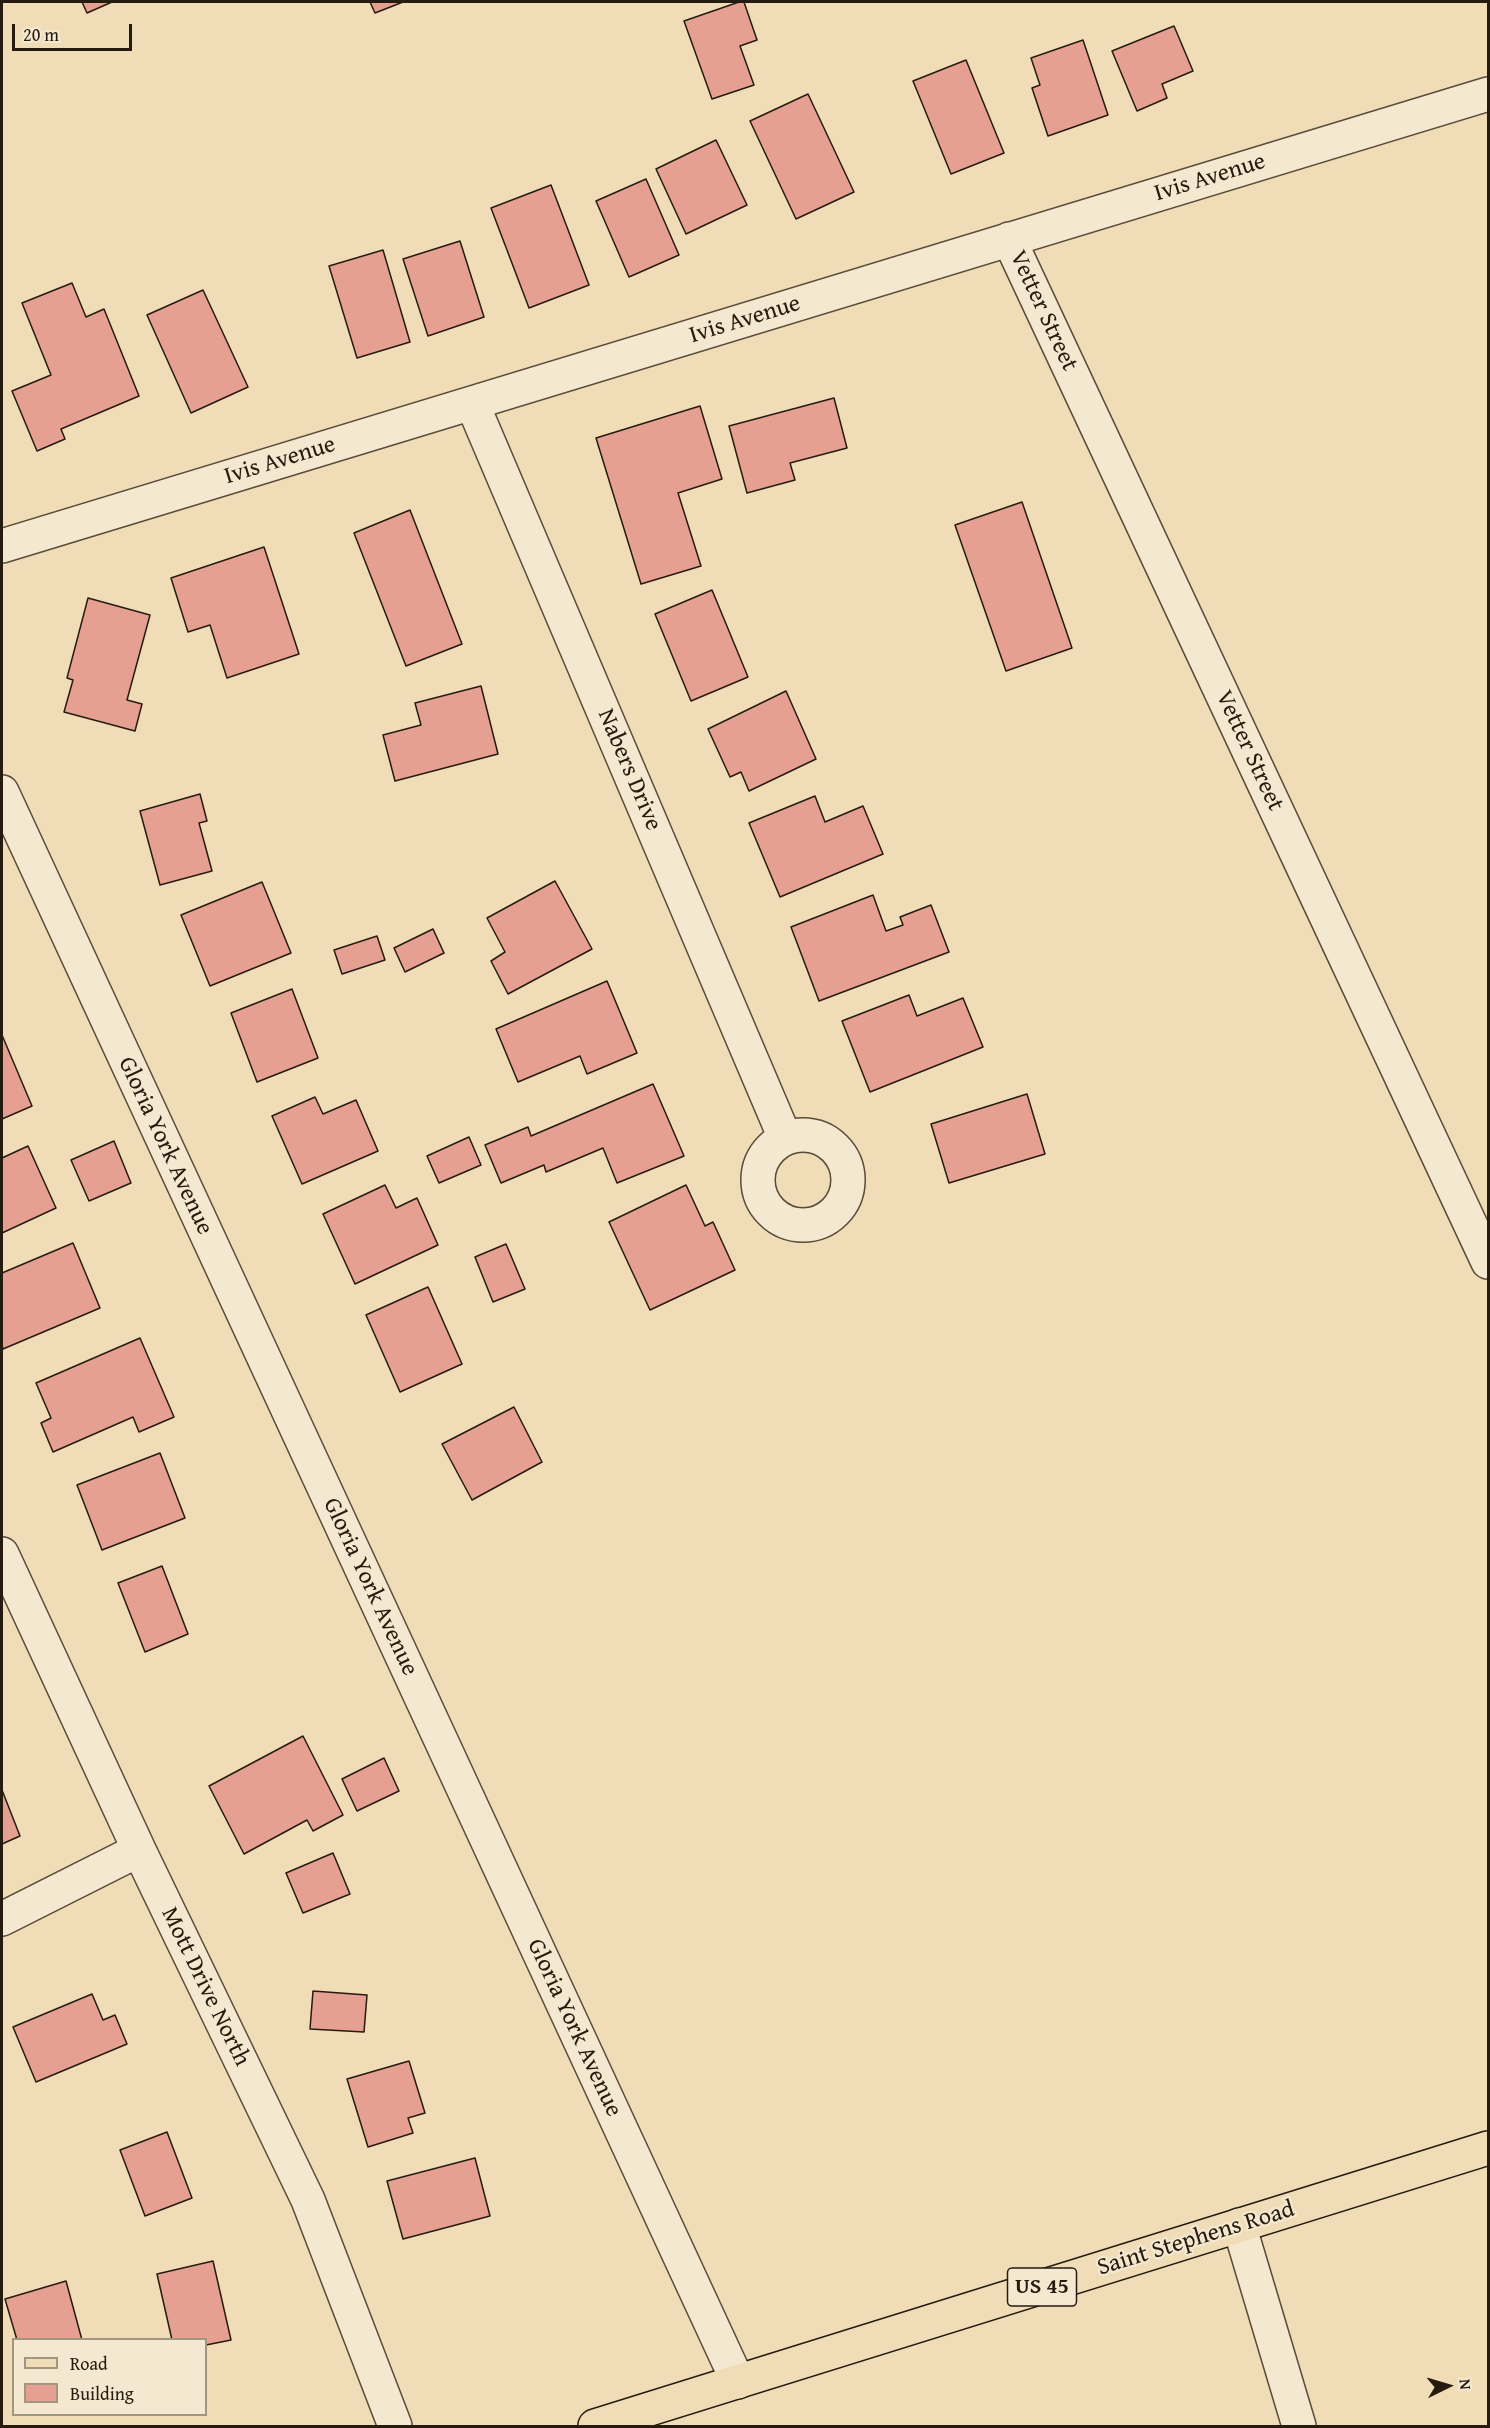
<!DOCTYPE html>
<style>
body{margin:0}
#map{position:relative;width:1490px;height:2428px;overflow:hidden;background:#f0dcb7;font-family:"Gentium Book Plus",serif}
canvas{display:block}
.frame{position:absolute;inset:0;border:3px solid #251b0e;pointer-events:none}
.legend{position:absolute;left:12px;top:2338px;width:195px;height:78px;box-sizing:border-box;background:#f5e8d0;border:2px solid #a29682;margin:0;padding:8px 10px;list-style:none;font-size:18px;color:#251b0e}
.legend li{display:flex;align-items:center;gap:12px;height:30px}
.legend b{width:30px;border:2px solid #a29682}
.north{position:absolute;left:1418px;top:2356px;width:60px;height:60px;-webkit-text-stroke:4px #f5e8d0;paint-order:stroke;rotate:85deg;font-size:16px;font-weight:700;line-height:24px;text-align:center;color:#251b0e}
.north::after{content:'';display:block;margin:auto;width:21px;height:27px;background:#251b0e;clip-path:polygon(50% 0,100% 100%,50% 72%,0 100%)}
.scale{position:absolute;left:12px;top:24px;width:120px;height:27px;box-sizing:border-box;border:3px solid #251b0e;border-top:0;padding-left:8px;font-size:18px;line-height:21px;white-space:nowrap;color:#251b0e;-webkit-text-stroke:4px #f5e8d0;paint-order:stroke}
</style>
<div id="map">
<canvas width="1490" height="2428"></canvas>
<div class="frame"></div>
<ul class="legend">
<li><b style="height:8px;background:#f0dcb7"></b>Road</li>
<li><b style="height:16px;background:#e6a092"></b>Building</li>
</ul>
<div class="north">N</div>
<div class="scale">20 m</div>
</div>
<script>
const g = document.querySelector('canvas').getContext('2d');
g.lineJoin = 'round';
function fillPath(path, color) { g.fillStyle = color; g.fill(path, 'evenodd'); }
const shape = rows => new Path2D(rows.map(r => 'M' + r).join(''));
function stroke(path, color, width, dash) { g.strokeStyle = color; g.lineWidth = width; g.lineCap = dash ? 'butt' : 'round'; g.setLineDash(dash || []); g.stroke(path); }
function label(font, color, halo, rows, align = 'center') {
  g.font = font + ' "Gentium Book Plus",serif'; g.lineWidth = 4.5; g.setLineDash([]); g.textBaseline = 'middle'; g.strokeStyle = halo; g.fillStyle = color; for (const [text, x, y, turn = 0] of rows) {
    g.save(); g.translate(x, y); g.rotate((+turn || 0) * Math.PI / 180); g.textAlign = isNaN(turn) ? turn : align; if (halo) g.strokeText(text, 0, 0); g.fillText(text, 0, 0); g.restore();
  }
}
const building = shape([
 [82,2,112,2,87,13,82,2],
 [370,2,403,2,375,13,370,2],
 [739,2,744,2,757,40,740,46,754,85,712,99,684,21,739,2],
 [1174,26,1193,71,1162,84,1167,98,1137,111,1112,51,1174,26],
 [1083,40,1108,115,1048,136,1032,88,1040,85,1031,58,1083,40],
 [966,60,1004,153,951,174,913,81,966,60],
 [808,94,854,192,796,219,750,121,808,94],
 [716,140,747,205,686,234,656,169,716,140],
 [646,179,679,255,629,277,596,201,646,179],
 [551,185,589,285,529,308,491,208,551,185],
 [460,241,484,317,428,336,403,259,460,241],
 [383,250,410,342,357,358,329,266,383,250],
 [72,283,86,317,104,309,139,396,61,429,65,439,37,451,12,391,51,375,22,303,72,283],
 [203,290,248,387,191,413,147,315,203,290],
 [834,398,847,448,790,463,795,480,747,493,729,426,834,398],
 [700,406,722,479,678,493,701,566,641,584,596,438,700,406],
 [1022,502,1072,648,1006,671,955,525,1022,502],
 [410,510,462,644,406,666,354,533,410,510],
 [264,547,299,654,227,678,210,625,188,632,171,578,264,547],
 [712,590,748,677,691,701,655,614,712,590],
 [88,598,150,615,127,700,142,704,135,731,64,712,73,680,67,678,88,598],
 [481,686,498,754,395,781,383,735,421,725,415,703,481,686],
 [786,691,816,759,749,791,741,772,730,777,708,729,786,691],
 [200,794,207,821,199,823,212,871,160,885,140,811,200,794],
 [815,796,825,822,863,806,883,854,780,897,749,823,815,796],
 [555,881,592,949,508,994,491,961,505,952,487,918,555,881],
 [262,882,291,953,210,986,181,915,262,882],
 [873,895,886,931,903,925,900,917,931,905,949,952,819,1001,791,927,873,895],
 [433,929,444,953,405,972,394,948,433,929],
 [377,936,385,960,342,974,334,950,377,936],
 [607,981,637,1053,587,1074,580,1056,518,1082,496,1029,607,981],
 [292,989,318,1058,257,1082,231,1013,292,989],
 [909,995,917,1016,963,998,983,1047,870,1092,842,1021,909,995],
 [2,1035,32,1106,2,1119,2,1035],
 [653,1084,684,1156,617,1183,603,1148,546,1172,544,1165,501,1183,485,1145,528,1127,531,1136,653,1084],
 [1027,1094,1045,1154,949,1183,931,1124,1027,1094],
 [315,1097,323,1114,356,1100,378,1151,302,1184,272,1116,315,1097],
 [469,1137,481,1165,439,1183,427,1156,469,1137],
 [114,1141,131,1183,89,1201,71,1160,114,1141],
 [28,1146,56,1208,2,1233,2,1158,28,1146],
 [385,1185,396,1208,417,1198,438,1245,355,1284,323,1214,385,1185],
 [686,1185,705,1226,713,1222,735,1270,650,1310,609,1222,686,1185],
 [73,1243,100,1308,3,1349,2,1345,2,1273,73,1243],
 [506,1244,525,1289,493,1302,475,1257,506,1244],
 [428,1287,462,1364,400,1392,366,1315,428,1287],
 [140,1338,174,1417,139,1432,133,1417,53,1452,41,1423,51,1418,36,1383,140,1338],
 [514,1407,542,1462,472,1500,442,1444,514,1407],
 [160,1453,185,1518,102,1550,77,1485,160,1453],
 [162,1566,188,1634,145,1652,118,1583,162,1566],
 [303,1736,343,1815,313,1831,307,1820,244,1854,209,1786,303,1736],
 [384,1758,399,1791,357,1811,342,1779,384,1758],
 [2,1790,20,1836,2,1844,2,1790],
 [333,1853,350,1894,303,1913,286,1873,333,1853],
 [313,1991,367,1995,364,2032,310,2029,313,1991],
 [92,1994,103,2020,115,2015,127,2044,36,2082,13,2027,92,1994],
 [409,2061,425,2113,408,2118,413,2133,368,2147,347,2079,409,2061],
 [167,2132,192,2198,145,2216,120,2150,167,2132],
 [475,2158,490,2216,403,2239,387,2181,475,2158],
 [213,2261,231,2340,206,2345,206,2340,172,2340,157,2274,213,2261],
 [66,2281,82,2340,17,2340,5,2299,66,2281]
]);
const minor = shape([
 [1009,239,1488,1262],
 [472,403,785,1138],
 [2,546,1488,94],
 [2,792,738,2382],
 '758 1180a45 45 0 1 1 90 0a45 45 0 1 1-90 0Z',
 [2,1554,139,1850,308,2200,395,2426],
 [2,1919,139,1850],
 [1239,2225,1299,2426]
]);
const major = shape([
 [595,2426,1488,2148]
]);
const shields = [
 [1042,2287,69]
];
const shieldNames = [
 ["US 45",1042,2287]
];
const streetNames = [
 ["Ivis Avenue",1210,178,-17],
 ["Vetter Street",1043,311,65],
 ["Ivis Avenue",745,320,-17],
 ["Ivis Avenue",280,461,-17],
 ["Vetter Street",1249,751,65],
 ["Nabers Drive",629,770,67],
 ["Gloria York Avenue",165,1146,65],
 ["Gloria York Avenue",370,1587,65],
 ["Mott Drive North",205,1987,64],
 ["Gloria York Avenue",574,2028,65],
 ["Saint Stephens Road",1196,2239,-17]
];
fillPath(building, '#e6a092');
stroke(building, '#251b0e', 1.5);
stroke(minor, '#584b38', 36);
stroke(major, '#251b0e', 36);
stroke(minor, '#f5e8d0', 33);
stroke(major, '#f0dcb7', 33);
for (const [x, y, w] of shields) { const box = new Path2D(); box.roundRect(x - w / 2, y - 19, w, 38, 4.5); g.fillStyle = '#f5e8d0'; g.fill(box); stroke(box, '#251b0e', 1.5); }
label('bold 22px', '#251b0e', null, shieldNames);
label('24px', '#251b0e', '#f5e8d0', streetNames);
</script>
